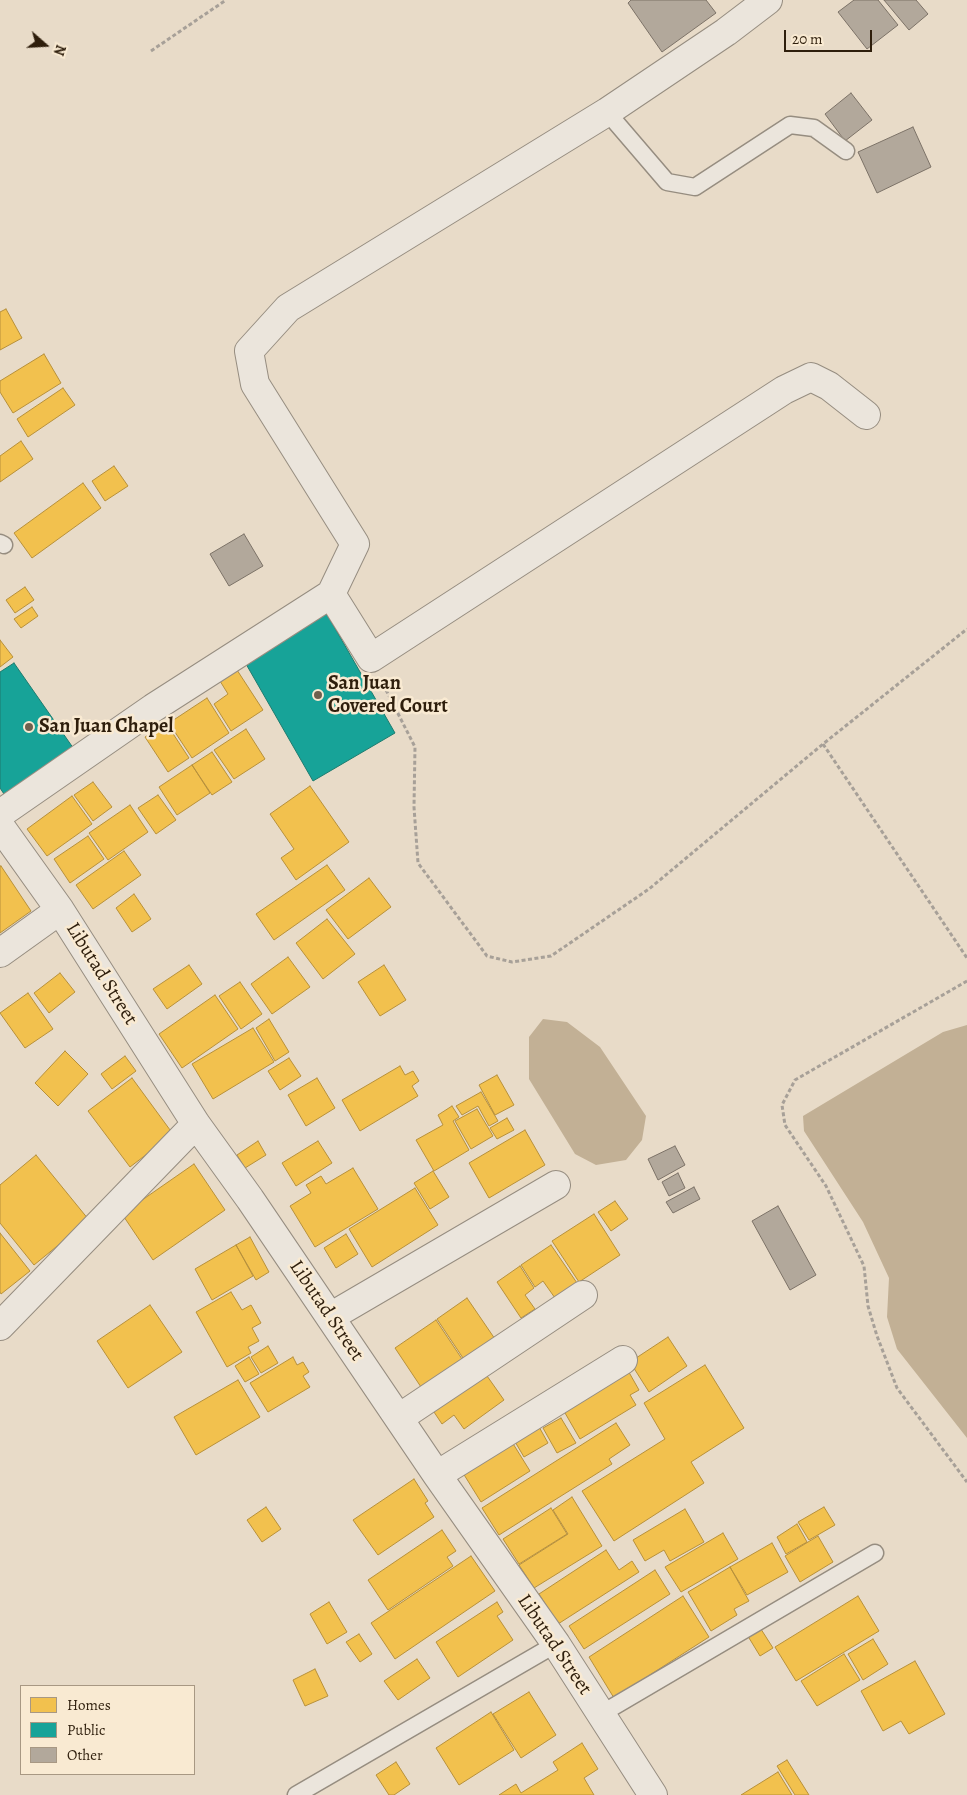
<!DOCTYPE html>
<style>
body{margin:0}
#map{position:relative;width:967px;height:1795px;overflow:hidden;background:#e8dbc8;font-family:Alegreya,serif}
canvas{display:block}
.legend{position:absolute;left:20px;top:1685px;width:175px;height:90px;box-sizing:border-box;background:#f9ead2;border:1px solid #a89883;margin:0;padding:6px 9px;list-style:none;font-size:15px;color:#2e1e0c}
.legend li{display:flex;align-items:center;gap:10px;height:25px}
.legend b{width:25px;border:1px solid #a89883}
.north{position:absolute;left:20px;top:20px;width:50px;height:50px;-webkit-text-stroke:4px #f9ead2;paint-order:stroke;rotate:109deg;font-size:14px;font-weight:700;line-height:20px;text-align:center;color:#2e1e0c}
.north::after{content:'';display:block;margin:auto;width:18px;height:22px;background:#2e1e0c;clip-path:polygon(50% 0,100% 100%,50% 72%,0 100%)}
.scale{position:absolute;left:784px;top:30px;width:88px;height:22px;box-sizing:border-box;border:2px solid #2e1e0c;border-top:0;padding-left:6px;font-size:15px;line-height:18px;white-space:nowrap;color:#2e1e0c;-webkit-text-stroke:4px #f9ead2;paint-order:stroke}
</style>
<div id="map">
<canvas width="967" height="1795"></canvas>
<ul class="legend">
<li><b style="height:14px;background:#f2c14e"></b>Homes</li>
<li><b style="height:14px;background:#17a398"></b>Public</li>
<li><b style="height:14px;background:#b2a89b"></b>Other</li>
</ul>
<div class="north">N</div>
<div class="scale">20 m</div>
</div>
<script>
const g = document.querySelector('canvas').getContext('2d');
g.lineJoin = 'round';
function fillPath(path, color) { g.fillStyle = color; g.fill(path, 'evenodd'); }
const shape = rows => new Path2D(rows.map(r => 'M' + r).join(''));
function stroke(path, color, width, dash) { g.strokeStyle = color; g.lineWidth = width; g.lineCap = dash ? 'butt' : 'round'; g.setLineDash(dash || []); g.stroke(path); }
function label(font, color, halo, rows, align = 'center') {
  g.font = font + ' Alegreya,serif'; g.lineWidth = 5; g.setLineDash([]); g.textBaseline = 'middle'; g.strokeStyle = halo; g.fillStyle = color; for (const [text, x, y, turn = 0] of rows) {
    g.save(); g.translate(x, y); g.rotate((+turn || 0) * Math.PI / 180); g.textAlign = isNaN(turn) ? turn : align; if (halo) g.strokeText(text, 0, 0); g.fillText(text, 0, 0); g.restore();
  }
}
const water = shape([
 [543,1019,567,1022,600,1047,646,1116,642,1140,626,1160,596,1165,575,1154,529,1079,529,1037],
 [967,1025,967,1438,897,1349,887,1317,889,1278,863,1222,804,1131,803,1116,943,1032]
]);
const homes = shape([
 [6,309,22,338,0,350,0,312,6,309],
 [44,354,61,383,13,413,0,392,0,381,44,354],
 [63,388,75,405,28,437,17,419,63,388],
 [21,441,33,459,0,482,0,456,21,441],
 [114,466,128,486,105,501,92,481,114,466],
 [83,483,101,508,32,558,14,533,83,483],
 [25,587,34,600,15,613,6,600,25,587],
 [32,607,38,616,21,628,14,619,32,607],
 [0,640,13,657,0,667,0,640],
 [237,670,263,710,231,731,214,704,228,694,220,681,237,670],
 [207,698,229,733,192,758,169,723,207,698],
 [166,723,189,758,168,772,145,737,166,723],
 [246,729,265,759,234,779,214,750,246,729],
 [212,752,232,782,212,795,192,765,212,752],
 [192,765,210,793,177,815,159,787,192,765],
 [93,782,112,807,93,821,74,795,93,782],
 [310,786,349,842,296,880,281,858,294,849,270,814,310,786],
 [158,795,176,820,156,834,138,808,158,795],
 [72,796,92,824,47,856,27,829,72,796],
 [130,805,148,832,108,860,89,833,130,805],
 [88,836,104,859,70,883,54,859,88,836],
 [124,851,141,875,93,909,76,885,124,851],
 [327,865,345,890,274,940,256,914,327,865],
 [1,866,31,911,0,933,0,866,1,866],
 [369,878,391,907,348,939,326,910,369,878],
 [134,894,151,919,132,932,116,908,134,894],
 [327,919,355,954,323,979,296,943,327,919],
 [288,957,310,987,272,1014,251,984,288,957],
 [189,965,202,984,167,1009,153,989,189,965],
 [384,965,406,1000,380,1016,358,982,384,965],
 [60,973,75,992,49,1013,34,993,60,973],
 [240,982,262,1014,241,1029,219,996,240,982],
 [28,993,53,1029,25,1048,0,1013,28,993],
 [215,995,238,1029,182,1068,159,1034,215,995],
 [269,1019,289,1052,275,1061,256,1028,269,1019],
 [253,1028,274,1062,213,1099,192,1064,253,1028],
 [65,1051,88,1074,58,1106,35,1083,65,1051],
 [125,1056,136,1071,112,1089,101,1074,125,1056],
 [289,1058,301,1076,280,1090,268,1071,289,1058],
 [400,1066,405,1075,413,1071,419,1081,412,1086,418,1096,360,1131,342,1100,400,1066],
 [497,1075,514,1105,495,1115,479,1085,497,1075],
 [132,1078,173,1134,130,1167,88,1111,132,1078],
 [317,1078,335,1108,306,1126,288,1095,317,1078],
 [481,1092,498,1121,489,1126,478,1106,462,1115,456,1106,481,1092],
 [452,1106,459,1117,453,1121,469,1150,434,1171,416,1140,443,1125,438,1115,452,1106],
 [477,1109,493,1136,471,1149,455,1121,477,1109],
 [507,1118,514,1130,497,1139,490,1128,507,1118],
 [525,1130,545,1165,489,1198,469,1163,525,1130],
 [258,1141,266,1155,245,1168,237,1155,258,1141],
 [318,1141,332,1163,296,1186,282,1163,318,1141],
 [36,1155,89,1220,34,1265,0,1223,0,1185,36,1155],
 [194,1164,225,1210,153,1260,122,1214,194,1164],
 [353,1168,378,1209,315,1247,290,1206,311,1193,306,1185,321,1176,326,1184,353,1168],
 [433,1171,449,1197,430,1209,414,1183,433,1171],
 [415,1188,438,1225,372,1267,349,1229,415,1188],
 [615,1201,628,1219,611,1231,598,1212,615,1201],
 [594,1214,620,1255,579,1282,552,1241,594,1214],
 [0,1233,30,1271,1,1294,0,1292,0,1233],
 [346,1234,358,1254,336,1268,324,1248,346,1234],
 [250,1237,269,1272,256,1280,236,1245,250,1237],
 [236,1245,253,1276,212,1300,195,1269,236,1245],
 [551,1245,577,1283,555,1298,543,1281,535,1287,521,1265,551,1245],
 [520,1266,534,1288,525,1295,535,1309,521,1318,497,1282,520,1266],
 [231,1292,242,1310,251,1305,261,1323,252,1328,259,1341,248,1347,251,1353,227,1367,196,1312,231,1292],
 [467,1298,495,1339,465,1361,437,1319,467,1298],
 [150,1305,182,1352,128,1388,97,1341,150,1305],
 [436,1320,466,1365,425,1393,395,1348,436,1320],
 [668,1337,687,1366,649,1392,630,1362,668,1337],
 [268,1346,278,1363,261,1373,251,1357,268,1346],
 [249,1357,259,1374,245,1382,235,1366,249,1357],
 [293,1357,297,1365,303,1362,309,1372,303,1376,310,1387,268,1412,250,1383,293,1357],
 [705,1365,744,1428,691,1462,704,1483,614,1541,582,1491,665,1439,644,1403,705,1365],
 [480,1366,504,1400,464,1429,454,1415,442,1424,428,1403,480,1366],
 [626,1367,639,1390,630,1395,636,1405,580,1439,561,1406,626,1367],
 [238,1380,260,1417,196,1455,174,1417,238,1380],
 [561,1418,576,1443,557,1453,543,1428,561,1418],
 [616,1423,630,1445,609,1459,612,1464,499,1535,482,1508,616,1423],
 [538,1425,548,1443,524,1457,514,1440,538,1425],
 [507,1434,530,1471,481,1502,458,1465,507,1434],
 [414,1479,428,1501,425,1503,434,1517,378,1555,353,1520,414,1479],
 [572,1497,602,1546,534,1588,519,1565,568,1534,553,1510,572,1497],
 [266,1507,281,1529,262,1542,247,1520,266,1507],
 [824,1507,835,1525,809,1540,798,1522,824,1507],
 [551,1508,567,1534,519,1564,503,1539,551,1508],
 [685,1509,704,1542,670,1561,664,1550,645,1561,633,1540,685,1509],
 [797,1524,807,1542,786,1554,777,1537,797,1524],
 [442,1530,456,1551,447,1557,453,1566,388,1610,368,1580,442,1530],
 [723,1533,738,1559,681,1592,665,1567,723,1533],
 [818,1536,833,1562,800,1582,785,1556,818,1536],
 [772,1543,788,1572,747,1595,730,1567,772,1543],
 [606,1550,619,1570,632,1561,639,1572,558,1624,539,1594,606,1550],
 [471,1556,495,1591,395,1659,371,1623,471,1556],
 [730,1567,749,1601,734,1609,737,1615,711,1631,688,1592,730,1567],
 [655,1570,670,1594,584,1649,569,1626,655,1570],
 [683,1596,709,1637,614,1698,589,1657,683,1596],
 [858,1596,879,1631,796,1681,775,1647,858,1596],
 [329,1602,347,1632,327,1644,310,1614,329,1602],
 [497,1602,503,1612,497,1616,513,1640,458,1677,436,1642,497,1602],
 [759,1626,773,1648,760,1656,746,1633,759,1626],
 [359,1634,372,1654,360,1662,346,1642,359,1634],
 [873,1639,888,1664,863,1680,848,1654,873,1639],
 [844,1654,860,1680,817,1706,801,1681,844,1654],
 [417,1659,430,1678,398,1700,384,1681,417,1659],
 [915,1661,945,1714,909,1734,901,1721,883,1731,861,1691,915,1661],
 [315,1669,328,1696,305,1706,293,1680,315,1669],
 [529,1692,556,1735,521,1758,493,1714,529,1692],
 [491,1712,514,1750,459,1785,436,1748,491,1712],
 [582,1743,598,1769,584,1778,594,1795,499,1795,516,1784,521,1793,558,1770,553,1762,582,1743],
 [787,1760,809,1795,795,1795,777,1766,787,1760],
 [396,1762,410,1784,394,1795,389,1795,376,1775,396,1762],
 [778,1772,792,1795,741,1795,778,1772]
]);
const public = shape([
 [324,609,395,733,313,781,242,657,324,609],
 [14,663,76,752,8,800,0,788,0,672,14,663]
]);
const building = shape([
 [631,0,706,0,716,13,662,52,628,3,631,0],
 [854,0,878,0,898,25,867,49,838,12,854,0],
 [884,0,916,0,928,14,909,30,884,0],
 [851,93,872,120,845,141,825,114,851,93],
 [913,127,931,167,877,193,858,152,913,127],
 [244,534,263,566,229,586,210,554,244,534],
 [675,1146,685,1165,658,1180,648,1159,675,1146],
 [678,1173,685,1188,669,1196,662,1182,678,1173],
 [694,1187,700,1199,673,1213,666,1202,694,1187],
 [778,1206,816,1275,790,1290,752,1221,778,1206]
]);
const path = shape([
 [151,51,226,0],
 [383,684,415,747,414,807,418,863,487,956,512,962,551,956,649,889,823,744,967,629],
 [823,744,967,958],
 [967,981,795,1080,782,1105,785,1125,826,1186,864,1266,868,1306,877,1336,897,1388,967,1482]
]);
const service = shape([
 [607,112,667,182,695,187,790,125,814,128,846,151],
 [0,543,4,545],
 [601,1714,875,1553],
 [296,1795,556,1644]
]);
const minor = shape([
 [768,0,726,32,607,112,288,308,249,351,255,384,355,544,331,594,371,658,784,390,811,377,829,386,866,415],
 [0,814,153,708,331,594],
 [0,826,60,910,196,1124,250,1199,437,1475,556,1644,653,1795],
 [0,953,60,910],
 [330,1317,556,1185],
 [0,1326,196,1124],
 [399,1418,583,1295],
 [437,1475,623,1360]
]);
const markers = [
 [318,695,5,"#6f604e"],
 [29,727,5,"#6f604e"]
];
const poiNames = [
 ["San Juan",328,684],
 ["Covered Court",328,707],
 ["San Juan Chapel",39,727]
];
const streetNames = [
 ["Libutad Street",101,974,58],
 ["Libutad Street",326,1311,56],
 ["Libutad Street",554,1645,56]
];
fillPath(water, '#c2b095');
fillPath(homes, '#f2c14e');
stroke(homes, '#b7903a', 1);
fillPath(public, '#17a398');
stroke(public, '#1e7b6e', 1);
fillPath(building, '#b2a89b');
stroke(building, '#7c7267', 1);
stroke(service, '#968d80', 19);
stroke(minor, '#968d80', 30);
stroke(path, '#a7a098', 3, [4, 2.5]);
stroke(service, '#ebe5dc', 16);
stroke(minor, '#ebe5dc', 28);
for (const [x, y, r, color] of markers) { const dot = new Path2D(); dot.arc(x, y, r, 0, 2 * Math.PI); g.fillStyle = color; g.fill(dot); stroke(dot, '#f9ead2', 2); }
label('bold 20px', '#2e1e0c', '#f9ead2', poiNames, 'left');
label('20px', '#2e1e0c', '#f9ead2', streetNames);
</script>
